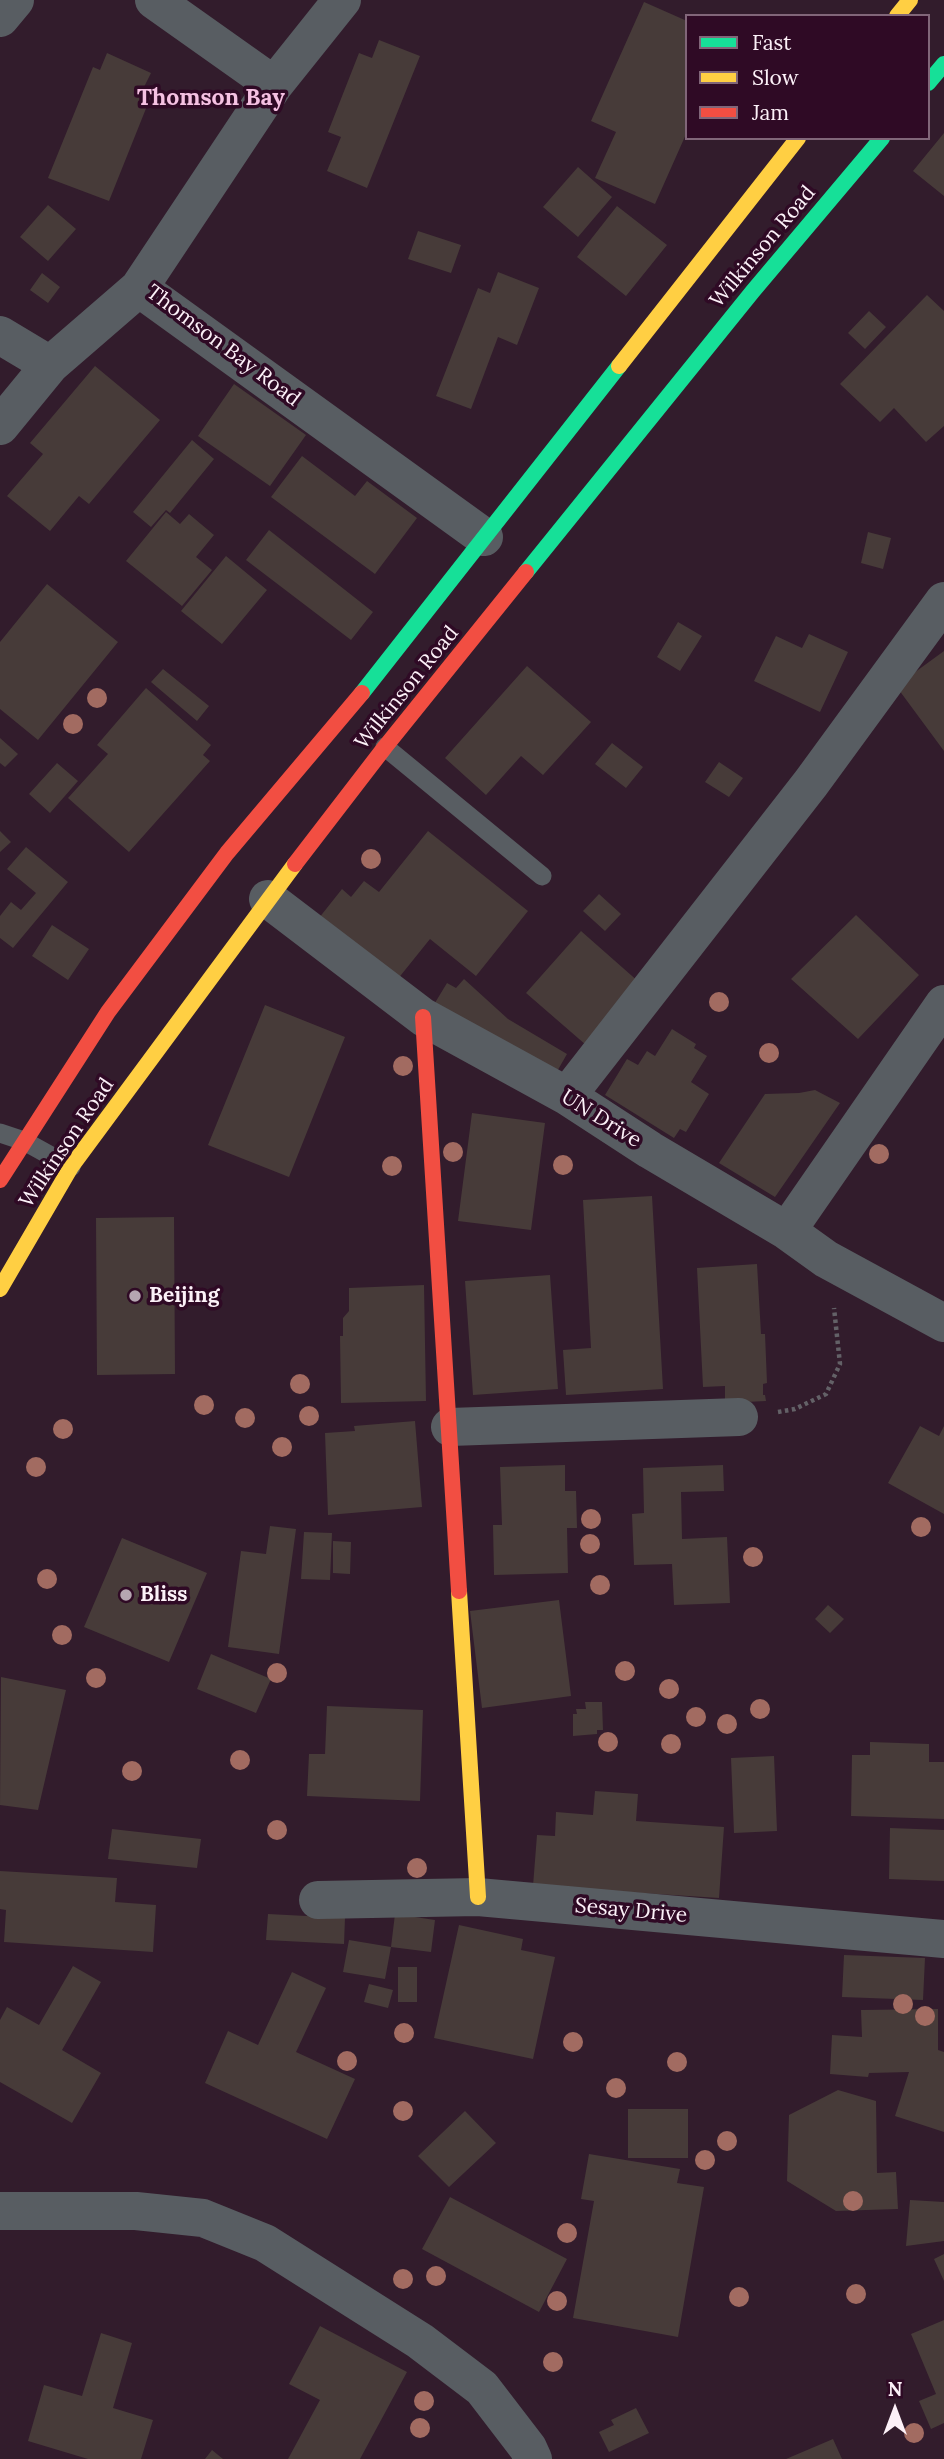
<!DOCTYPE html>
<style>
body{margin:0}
#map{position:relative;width:944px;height:2459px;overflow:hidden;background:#321c2c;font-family:Lora,serif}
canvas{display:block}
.legend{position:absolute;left:685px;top:14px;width:245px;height:126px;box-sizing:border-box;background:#2f0a25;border:2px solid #816679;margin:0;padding:9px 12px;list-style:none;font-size:21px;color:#fcf1f8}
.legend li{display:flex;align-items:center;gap:14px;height:35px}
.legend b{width:35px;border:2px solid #816679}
.north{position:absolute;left:860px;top:2375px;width:70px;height:70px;-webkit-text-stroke:5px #2f0a25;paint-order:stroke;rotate:0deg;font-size:19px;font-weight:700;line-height:28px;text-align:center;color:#fcf1f8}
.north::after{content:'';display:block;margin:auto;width:24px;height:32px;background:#fcf1f8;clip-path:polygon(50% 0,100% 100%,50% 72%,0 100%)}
</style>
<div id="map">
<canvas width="944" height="2459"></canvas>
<ul class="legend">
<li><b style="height:9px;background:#16e098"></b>Fast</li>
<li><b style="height:9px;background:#ffcf43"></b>Slow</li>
<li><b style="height:9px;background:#f24e42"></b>Jam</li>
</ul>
<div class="north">N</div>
</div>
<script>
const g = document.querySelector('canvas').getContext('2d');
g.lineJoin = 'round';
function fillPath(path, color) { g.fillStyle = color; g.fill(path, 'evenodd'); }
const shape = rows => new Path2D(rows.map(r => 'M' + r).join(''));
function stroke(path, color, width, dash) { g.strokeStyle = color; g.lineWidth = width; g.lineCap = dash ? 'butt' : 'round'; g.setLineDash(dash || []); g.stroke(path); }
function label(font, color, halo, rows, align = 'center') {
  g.font = font + ' Lora,serif'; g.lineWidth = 7; g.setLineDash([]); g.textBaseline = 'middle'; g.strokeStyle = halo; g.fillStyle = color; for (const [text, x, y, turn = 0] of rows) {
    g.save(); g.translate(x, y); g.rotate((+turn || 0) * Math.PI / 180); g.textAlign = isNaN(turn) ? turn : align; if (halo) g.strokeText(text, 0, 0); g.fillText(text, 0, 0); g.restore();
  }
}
const building = shape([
 [644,2,687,21,687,132,655,204,595,178,616,132,591,121],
 [379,40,420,56,367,188,327,171,341,137,328,132,359,53,372,58],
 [107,53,151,73,144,87,153,91,109,201,48,178,93,67,100,70],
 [944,133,944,196,913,171],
 [578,167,612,197,578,237,543,207],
 [48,205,76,229,48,261,20,237],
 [617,206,667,245,626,296,577,257],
 [418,231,461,245,451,273,408,259],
 [498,272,539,288,517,345,498,337,471,409,436,396,478,288,490,293],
 [42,273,60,287,48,303,30,290],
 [927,295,944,311,944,426,926,442,894,408,880,422,840,384],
 [869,311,886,327,865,349,848,333],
 [95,366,160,420,89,504,79,496,50,531,7,496,43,454,30,443],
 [234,384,306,435,270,486,198,436],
 [192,440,214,459,170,513,166,510,151,527,133,512],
 [302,456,355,496,367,481,417,518,375,574,271,497],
 [166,512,180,524,189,514,214,535,196,557,212,570,182,606,126,561],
 [269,530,373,612,351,640,246,560],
 [868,532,891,538,883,569,861,563],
 [226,556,267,590,222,644,181,611],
 [47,584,118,642,38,740,0,709,0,642],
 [678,622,702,636,680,671,657,657],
 [809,634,848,652,820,712,754,681,776,636,802,648],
 [944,651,944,751,896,686],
 [527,666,591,722,543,775,521,756,486,795,445,758],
 [163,669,209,706,197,721,151,682],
 [146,688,211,745,203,755,210,761,129,852,68,798,108,754,97,745],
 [0,738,18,754,5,767,0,763],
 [612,743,643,767,626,788,595,764],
 [719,762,743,778,729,797,705,782],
 [57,763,78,781,50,813,29,794],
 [0,831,11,842,0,852],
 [428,831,528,911,476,976,430,939,393,985,315,923,342,889,351,897,364,881,379,892],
 [26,847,68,882,13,948,0,938,0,916,11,902,21,910,36,893,7,869],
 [599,894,621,914,605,931,583,911],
 [856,915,919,975,858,1039,791,979],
 [52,925,89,949,68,980,32,956],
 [581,931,640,983,586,1045,526,993],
 [464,979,508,1019,567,1054,551,1082,430,1011,447,983,456,988],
 [265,1005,345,1037,289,1177,208,1145],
 [672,1029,696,1044,694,1048,707,1056,691,1082,709,1094,686,1132,680,1129,674,1138,605,1095,627,1059,638,1065,647,1051,655,1056],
 [815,1090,840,1103,775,1197,719,1163,765,1094,799,1093],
 [472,1113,545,1123,531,1230,458,1221],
 [652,1196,663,1389,566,1395,563,1350,591,1348,583,1200],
 [174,1217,175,1374,97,1375,96,1218],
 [757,1264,761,1334,765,1334,767,1383,763,1384,763,1395,765,1395,766,1401,725,1403,725,1386,703,1387,697,1268],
 [550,1275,558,1389,473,1395,465,1281],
 [424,1285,426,1401,341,1403,340,1336,343,1336,343,1318,349,1311,349,1288],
 [415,1421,422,1507,328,1515,325,1433,355,1431,354,1426],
 [920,1426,939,1436,944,1426,944,1514,888,1483],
 [565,1465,565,1491,576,1491,577,1528,567,1528,568,1573,494,1575,493,1525,502,1525,500,1467],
 [723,1465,724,1491,681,1492,682,1539,727,1537,730,1603,674,1605,672,1564,634,1565,632,1514,644,1513,643,1468],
 [270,1526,296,1529,279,1654,228,1647,241,1551,266,1554],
 [304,1532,332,1533,330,1580,301,1579],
 [122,1538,207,1573,169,1662,84,1627],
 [333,1541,351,1542,350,1574,333,1573],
 [559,1600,571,1696,482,1708,470,1611],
 [828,1605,844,1619,830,1633,815,1619],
 [211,1654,271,1679,256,1713,197,1689],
 [1,1677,66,1690,38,1810,0,1805],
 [585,1702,602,1702,603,1730,597,1730,597,1734,573,1736,573,1714,577,1714,576,1709,586,1709],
 [327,1706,423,1710,420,1801,307,1796,309,1754,325,1754],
 [870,1742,929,1744,929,1762,944,1762,944,1819,851,1816,852,1755,870,1755],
 [774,1756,777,1831,734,1833,731,1758],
 [595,1791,638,1794,636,1821,724,1827,719,1898,533,1886,537,1835,555,1836,556,1812,593,1815],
 [890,1828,944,1830,944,1881,889,1879],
 [112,1829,201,1839,197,1868,108,1859],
 [0,1871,117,1878,115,1902,156,1905,153,1952,4,1942,6,1910,0,1909],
 [268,1914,345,1918,344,1944,266,1940],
 [395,1914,435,1920,431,1952,391,1947],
 [459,1925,523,1939,521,1950,555,1957,533,2059,434,2038],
 [349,1940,391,1947,385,1979,343,1972],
 [844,1955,925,1958,923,2000,842,1997],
 [73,1966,101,1982,62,2050,101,2073,72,2123,0,2082,0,2020,7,2007,39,2025],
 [398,1967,417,1967,417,2002,398,2002],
 [292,1972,326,1988,296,2052,355,2079,327,2139,205,2083,228,2031,258,2045],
 [369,1984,393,1990,388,2008,364,2002],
 [938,2009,938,2050,944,2052,944,2132,895,2116,909,2072,869,2073,868,2077,830,2074,832,2035,862,2037,861,2010],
 [838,2090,876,2101,877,2173,896,2172,898,2209,836,2211,787,2181,789,2115],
 [628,2109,688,2109,688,2158,628,2158],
 [465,2111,496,2143,449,2187,418,2156],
 [589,2154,680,2169,677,2183,704,2187,678,2337,573,2318,594,2201,581,2199],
 [450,2197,567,2259,539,2312,422,2249],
 [910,2200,944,2202,944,2241,906,2246],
 [944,2254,944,2281,934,2259],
 [944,2320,944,2423,931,2429,919,2401,936,2394,911,2334],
 [320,2326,407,2372,360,2459,288,2459,320,2400,289,2384],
 [101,2333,132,2343,113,2408,153,2420,141,2459,88,2459,28,2441,44,2385,82,2396],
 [636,2408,649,2433,609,2452,599,2432,614,2425,611,2420],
 [833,2439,842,2459,786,2459],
 [212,2450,223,2459,205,2459]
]);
const path = shape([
 [778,1412,795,1409,826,1394,840,1364,834,1308]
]);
const lane = shape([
 [385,747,542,876],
 [0,1133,24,1141,71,1167]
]);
const street = shape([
 [154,0,274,85],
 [0,18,15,0],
 [139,288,484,537],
 [0,335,50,365],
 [0,426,50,365,139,288,274,85,342,0],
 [268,899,423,1017,567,1096,650,1150,787,1231,826,1259,944,1323],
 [567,1096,811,783,944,601],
 [787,1231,944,1004],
 [450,1427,739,1417],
 [318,1900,478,1897,944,1939],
 [0,2211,136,2211,203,2218,265,2243,420,2341,482,2388,528,2448,533,2459]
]);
const fast = shape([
 [928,83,944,64],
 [526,572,753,291,882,138],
 [362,693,619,366]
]);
const slow = shape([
 [897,16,910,0],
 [619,366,798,138],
 [0,1289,71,1167,295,864],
 [459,1591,478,1897]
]);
const jam = shape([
 [295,864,385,747,526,572],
 [423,1017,459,1591],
 [0,1180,108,1012,227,853,362,693]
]);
const trees = [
 [97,698],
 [73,724],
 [371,859],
 [719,1002],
 [769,1053],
 [403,1066],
 [453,1152],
 [879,1154],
 [563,1165],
 [392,1166],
 [300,1384],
 [204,1405],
 [309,1416],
 [245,1418],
 [63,1429],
 [282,1447],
 [36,1467],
 [591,1519],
 [921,1527],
 [590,1544],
 [753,1557],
 [47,1579],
 [600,1585],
 [62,1635],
 [625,1671],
 [277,1673],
 [96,1678],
 [669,1689],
 [760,1709],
 [696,1717],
 [727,1724],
 [608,1742],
 [671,1744],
 [240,1760],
 [132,1771],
 [277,1830],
 [417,1868],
 [903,2004],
 [925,2016],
 [404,2033],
 [573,2042],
 [347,2061],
 [677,2062],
 [616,2088],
 [403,2111],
 [727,2141],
 [705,2160],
 [853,2201],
 [567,2233],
 [436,2276],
 [403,2279],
 [856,2294],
 [739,2297],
 [557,2301],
 [553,2362],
 [424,2401],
 [420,2428],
 [914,2433]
];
const markers = [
 [135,1296,7,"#b5a6b1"],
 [126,1595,7,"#b5a6b1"]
];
const streetNames = [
 ["Wilkinson Road",763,247,-50],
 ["Thomson Bay Road",223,346,37],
 ["Wilkinson Road",407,688,-51],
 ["UN Drive",601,1119,32],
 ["Wilkinson Road",67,1143,-56],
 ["Sesay Drive",631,1911,5]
];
const poiNames = [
 ["Beijing",149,1296],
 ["Bliss",140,1595]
];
const neighbourhoodNames = [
 ["Thomson Bay",211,98]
];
fillPath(building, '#473b39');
stroke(path, '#636167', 4.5, [3.5, 3.5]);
stroke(lane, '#585d62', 19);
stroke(street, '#585d62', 38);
stroke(fast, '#16e098', 16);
stroke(slow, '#ffcf43', 16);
stroke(jam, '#f24e42', 16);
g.fillStyle = '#a26b61';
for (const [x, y] of trees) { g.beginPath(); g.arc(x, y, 10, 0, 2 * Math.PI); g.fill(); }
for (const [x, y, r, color] of markers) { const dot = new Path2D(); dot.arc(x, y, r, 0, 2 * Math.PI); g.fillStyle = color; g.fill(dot); stroke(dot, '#2f0a25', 2.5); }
label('21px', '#fcf1f8', '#2f0a25', streetNames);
label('bold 21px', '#fcf1f8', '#2f0a25', poiNames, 'left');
label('bold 23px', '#f5c1e2', '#2f0a25', neighbourhoodNames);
</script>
